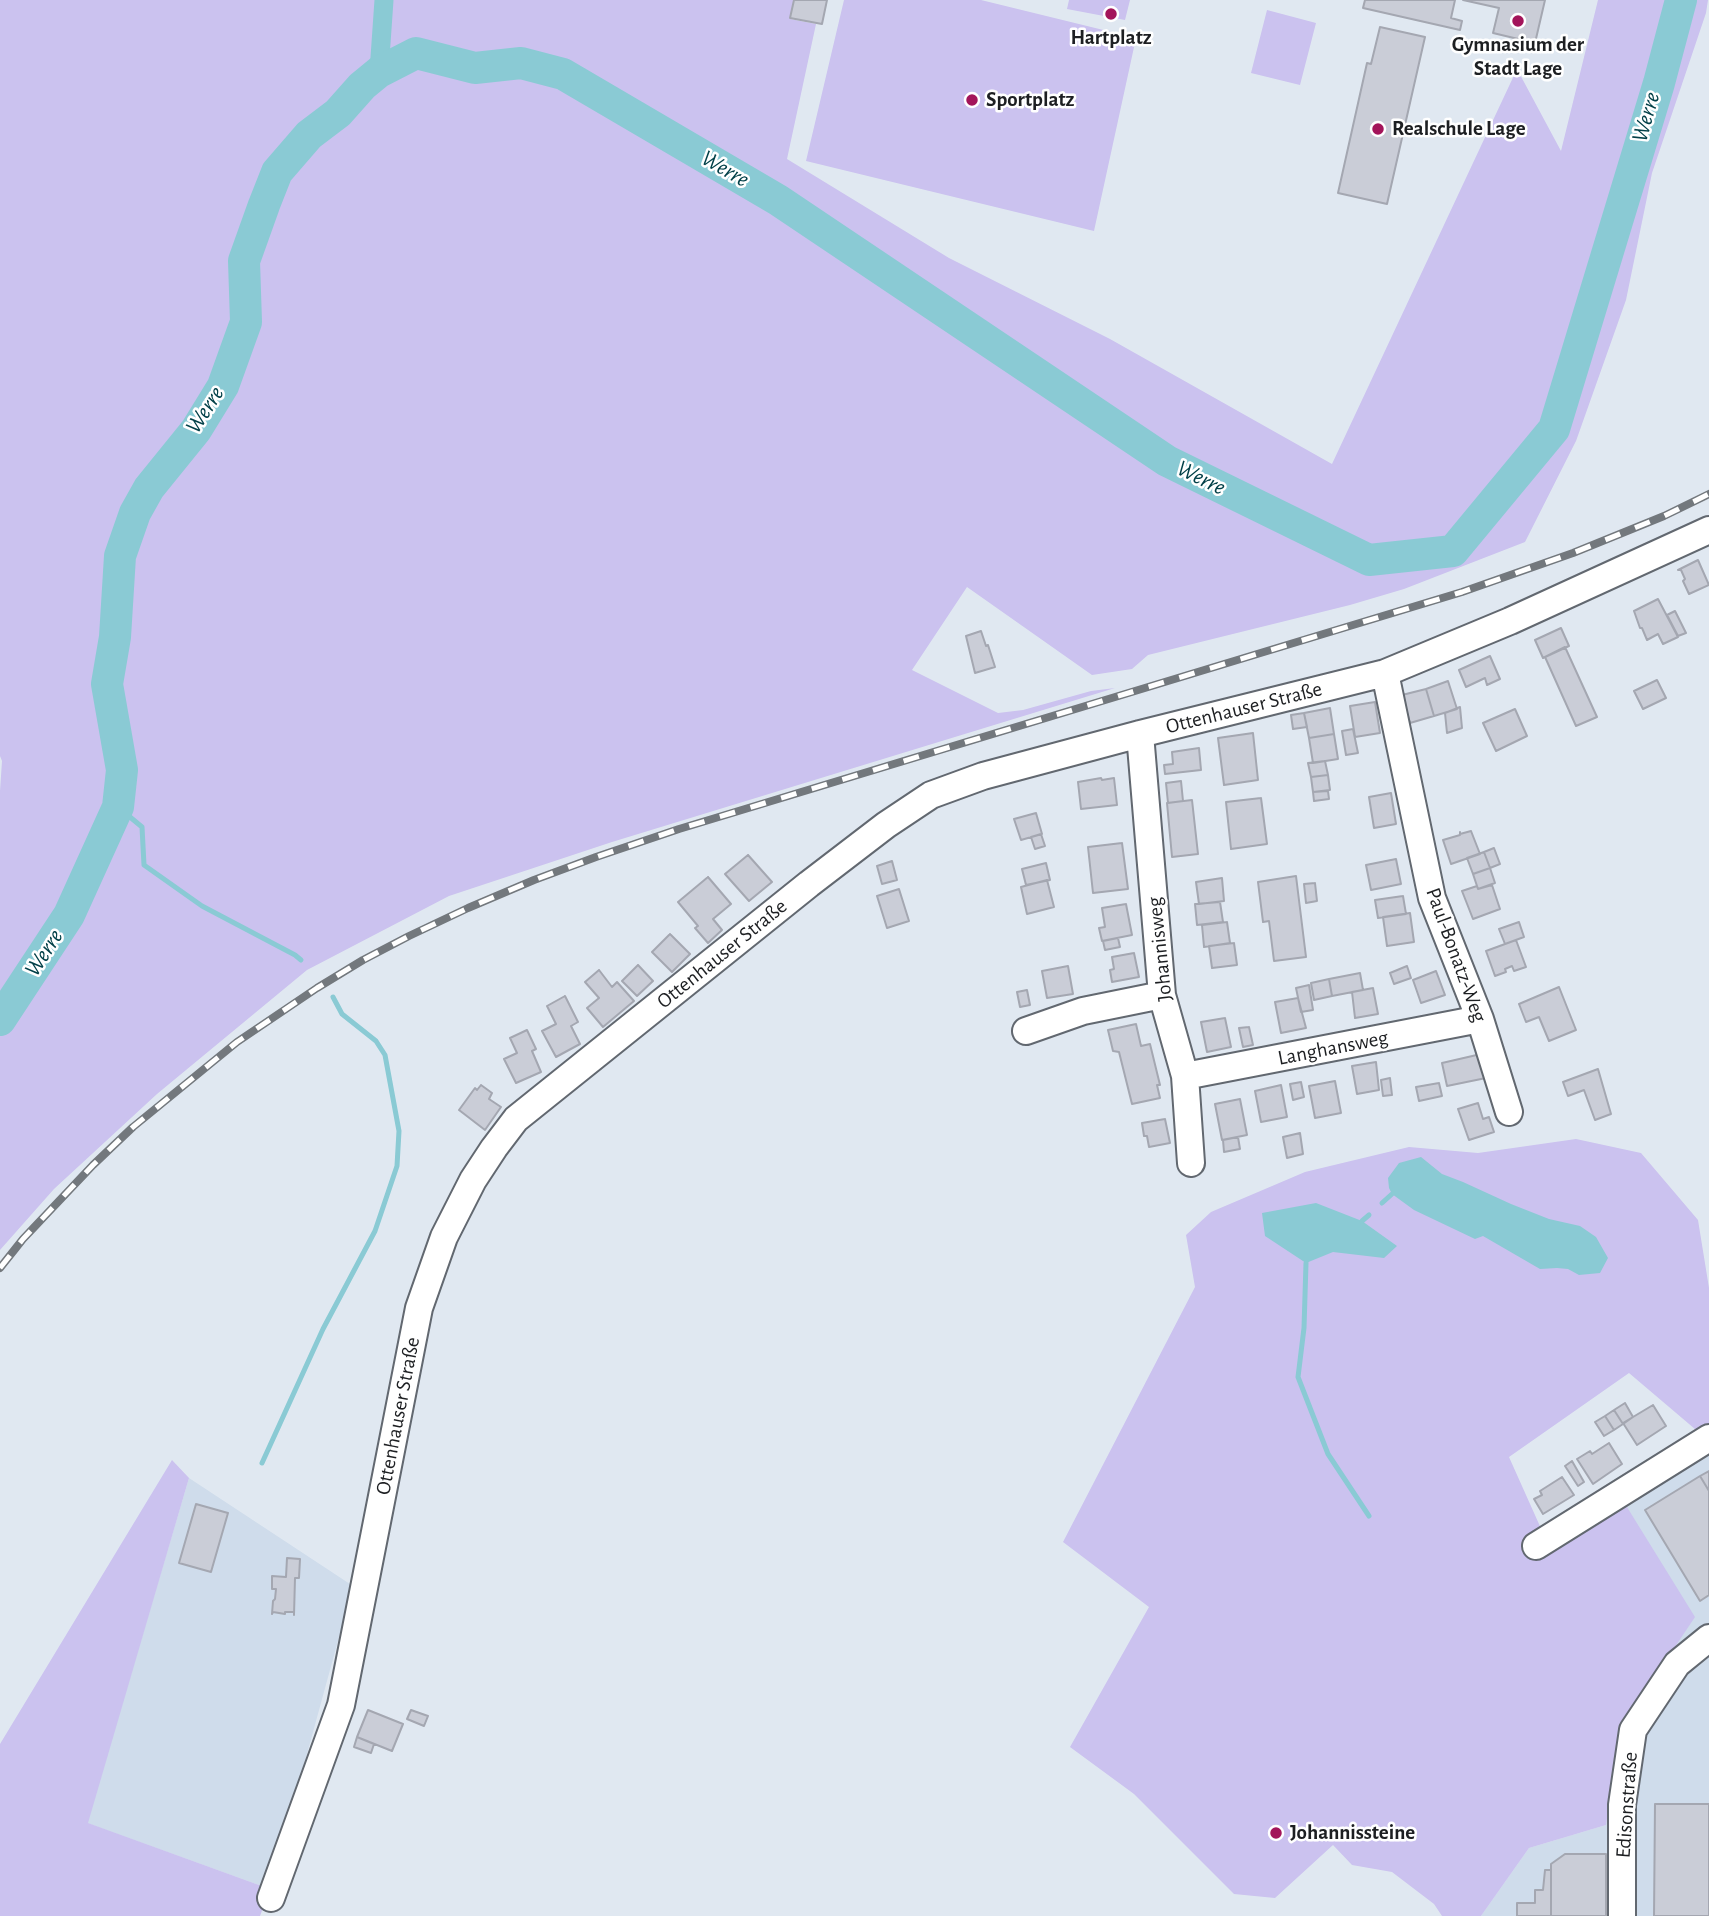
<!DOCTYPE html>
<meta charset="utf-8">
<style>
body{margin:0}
canvas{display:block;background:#e0e8f1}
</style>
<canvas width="1709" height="1916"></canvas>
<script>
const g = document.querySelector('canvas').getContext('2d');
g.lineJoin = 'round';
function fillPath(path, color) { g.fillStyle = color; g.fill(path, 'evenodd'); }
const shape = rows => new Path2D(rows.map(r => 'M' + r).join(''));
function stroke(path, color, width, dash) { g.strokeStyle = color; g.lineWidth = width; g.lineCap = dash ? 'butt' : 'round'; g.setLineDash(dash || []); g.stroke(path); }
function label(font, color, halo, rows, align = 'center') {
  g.font = font + ' "Alegreya Sans",sans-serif'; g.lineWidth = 5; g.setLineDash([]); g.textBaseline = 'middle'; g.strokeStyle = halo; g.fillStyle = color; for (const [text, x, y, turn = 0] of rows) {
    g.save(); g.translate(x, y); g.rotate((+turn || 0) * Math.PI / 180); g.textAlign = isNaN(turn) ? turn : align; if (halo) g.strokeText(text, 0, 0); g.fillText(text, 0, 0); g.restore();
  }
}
const built = shape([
 [1709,1445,1709,1916,1481,1916,1529,1848,1606,1825,1622,1499],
 [189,1478,353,1586,270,1889,87,1823]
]);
const green = shape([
 [0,0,794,0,790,19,816,24,787,159,949,258,1110,339,1332,464,1517,69,1561,151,1598,0,1708,0,1706,13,1652,173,1626,300,1576,441,1525,542,1404,589,1350,605,1148,655,1132,669,1092,675,967,587,912,670,998,713,1023,710,1091,691,1115,688,612,842,449,896,307,970,157,1094,54,1189,0,1250,0,791,2,761,0,756],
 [844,0,981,0,1136,38,1094,231,806,161],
 [1069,0,1130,0,1125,20,1067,9],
 [1267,10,1316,23,1300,85,1251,73],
 [1576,1139,1641,1153,1698,1220,1709,1288,1709,1430,1702,1435,1629,1373,1509,1457,1543,1533,1622,1499,1695,1617,1646,1690,1618,1745,1606,1825,1529,1848,1481,1916,1442,1916,1434,1904,1392,1872,1352,1865,1333,1845,1275,1898,1234,1894,1134,1794,1070,1747,1149,1607,1063,1542,1195,1287,1186,1235,1211,1212,1305,1172,1409,1147,1478,1153],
 [172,1460,189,1478,88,1823,270,1889,260,1916,0,1916,0,1744]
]);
const water = shape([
 [1421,1157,1442,1174,1463,1182,1511,1204,1549,1219,1580,1226,1596,1237,1608,1258,1600,1273,1579,1275,1568,1269,1557,1268,1540,1269,1483,1236,1475,1239,1414,1210,1392,1194,1389,1188,1388,1178,1399,1163],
 [1316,1203,1362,1221,1397,1246,1384,1258,1333,1252,1306,1263,1265,1236,1262,1213]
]);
const stream = shape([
 [118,807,142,827,144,865,202,906,295,955,301,960],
 [1382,1203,1392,1194],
 [1362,1221,1369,1215],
 [1306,1263,1304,1328,1298,1377,1328,1454,1369,1516],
 [262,1463,323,1329,375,1231,397,1166,399,1131,385,1055,376,1041,342,1014,333,997]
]);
const canal = shape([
 [379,72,384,0]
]);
const river = shape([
 [0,1020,69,915,118,807,122,770,107,684,115,637,120,556,135,513,149,488,196,430,223,386,246,322,244,261,264,205,277,172,309,135,338,113,362,86,379,72,416,53,475,68,521,63,563,74,778,200,1167,461,1369,560,1453,551,1554,429,1659,83,1681,0]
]);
const building = shape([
 [794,0,827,0,822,24,790,18,794,0],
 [1365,0,1455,0,1451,18,1462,21,1460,30,1363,8,1365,0],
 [1463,0,1545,0,1535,43,1493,33,1499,8,1463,0],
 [1380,27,1425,37,1387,204,1338,193,1367,63,1371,64,1380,27],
 [1698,560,1709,585,1689,594,1683,581,1685,579,1681,570,1678,570,1698,560],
 [1658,599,1678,637,1663,644,1658,634,1647,640,1642,628,1640,628,1634,611,1658,599],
 [1675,611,1686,633,1678,636,1667,615,1675,611],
 [1561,628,1569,646,1543,658,1535,640,1561,628],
 [981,631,986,646,988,645,995,667,975,673,966,636,981,631],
 [1565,647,1597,717,1576,726,1545,657,1565,647],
 [1490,656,1500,679,1487,685,1485,678,1466,687,1459,670,1490,656],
 [1657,680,1666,698,1643,709,1634,691,1657,680],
 [1448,681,1457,709,1434,716,1426,689,1448,681],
 [1426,689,1434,716,1410,723,1402,695,1426,689],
 [1375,702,1380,733,1355,737,1350,706,1375,702],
 [1460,707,1462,728,1447,733,1445,713,1460,707],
 [1330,708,1334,734,1309,738,1304,713,1330,708],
 [1515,709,1527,736,1496,751,1483,723,1515,709],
 [1304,713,1307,727,1293,729,1291,715,1304,713],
 [1353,729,1358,753,1346,755,1342,731,1353,729],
 [1253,733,1258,780,1224,785,1218,738,1253,733],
 [1334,734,1338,759,1313,763,1309,738,1334,734],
 [1199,748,1201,770,1165,774,1164,765,1173,764,1172,752,1199,748],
 [1325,761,1328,775,1311,777,1308,763,1325,761],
 [1328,775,1330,790,1313,792,1311,777,1328,775],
 [1101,778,1102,780,1114,778,1117,805,1081,809,1078,782,1101,778],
 [1181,781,1183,801,1168,803,1166,783,1181,781],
 [1328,791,1329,799,1314,801,1313,792,1328,791],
 [1391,793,1396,824,1374,828,1369,797,1391,793],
 [1261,798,1267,844,1231,849,1226,802,1261,798],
 [1192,800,1198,854,1172,857,1167,803,1192,800],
 [1036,813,1042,834,1021,840,1014,819,1036,813],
 [1471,831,1480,854,1451,864,1443,840,1460,835,1460,832,1460,834,1471,831],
 [1041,834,1045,846,1035,849,1031,837,1041,834],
 [1122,843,1128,889,1093,893,1088,847,1122,843],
 [1494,848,1500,864,1490,868,1484,852,1494,848],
 [1484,852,1490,868,1473,874,1467,858,1484,852],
 [748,855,772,882,749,901,725,874,748,855],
 [1396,859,1401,884,1371,890,1366,865,1396,859],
 [892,861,897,880,882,884,877,866,892,861],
 [1046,863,1050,880,1026,885,1022,869,1046,863],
 [1490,868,1495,883,1478,889,1473,874,1490,868],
 [1296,876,1306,957,1274,961,1269,921,1263,922,1258,882,1296,876],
 [708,877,731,904,713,919,722,930,708,943,695,928,698,926,678,902,708,877],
 [1222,878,1224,901,1199,904,1196,882,1222,878],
 [1047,880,1054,907,1027,914,1021,887,1047,880],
 [1315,883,1317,901,1306,903,1304,884,1315,883],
 [1492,885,1500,909,1473,919,1462,891,1477,886,1478,889,1492,885],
 [899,889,909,921,887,928,877,896,899,889],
 [1403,896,1406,914,1378,918,1375,900,1403,896],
 [1220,902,1223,922,1197,925,1195,904,1220,902],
 [1126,904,1132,935,1102,941,1099,928,1105,927,1102,908,1126,904],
 [1410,913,1414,942,1387,946,1383,917,1410,913],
 [1227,922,1230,943,1204,947,1202,925,1227,922],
 [1519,922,1524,937,1505,944,1499,929,1519,922],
 [670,934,690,954,672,972,652,952,670,934],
 [1118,938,1120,947,1105,950,1103,941,1118,938],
 [1516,940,1526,967,1514,971,1512,966,1505,969,1506,972,1495,976,1486,951,1516,940],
 [1234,943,1237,965,1212,968,1209,946,1234,943],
 [1134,953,1139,977,1112,982,1110,970,1114,969,1112,957,1134,953],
 [638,965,653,981,637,996,622,981,638,965],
 [1068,966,1073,994,1047,998,1042,971,1068,966],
 [1407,966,1411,978,1394,984,1390,973,1407,966],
 [599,970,612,987,617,982,634,1001,603,1027,587,1008,599,998,585,982,599,970],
 [1436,971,1445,995,1421,1003,1413,980,1436,971],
 [1360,973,1363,990,1332,996,1329,979,1360,973],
 [1329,979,1332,996,1314,1000,1311,983,1329,979],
 [1309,985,1313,1010,1301,1012,1296,988,1309,985],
 [1559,987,1576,1030,1549,1041,1539,1017,1526,1022,1519,1004,1559,987],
 [1373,988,1378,1014,1355,1018,1352,992,1373,988],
 [1027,990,1030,1005,1020,1007,1017,992,1027,990],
 [565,996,578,1022,571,1026,580,1044,556,1057,542,1031,556,1024,547,1006,565,996],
 [1298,998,1306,1028,1281,1033,1275,1002,1298,998],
 [1225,1018,1231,1047,1207,1052,1201,1022,1225,1018],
 [1136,1024,1141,1046,1150,1044,1160,1085,1157,1085,1160,1098,1132,1104,1119,1052,1113,1051,1108,1030,1136,1024],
 [1249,1027,1253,1045,1243,1047,1239,1028,1249,1027],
 [527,1030,536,1049,532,1051,541,1072,516,1083,504,1059,517,1053,510,1038,527,1030],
 [1481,1054,1486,1078,1447,1086,1442,1063,1481,1054],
 [1376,1062,1379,1090,1357,1094,1352,1066,1376,1062],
 [1598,1069,1611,1114,1595,1120,1584,1090,1568,1096,1563,1082,1598,1069],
 [1390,1078,1392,1095,1383,1096,1381,1080,1390,1078],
 [1335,1081,1341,1113,1315,1118,1309,1086,1335,1081],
 [1301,1082,1304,1097,1293,1100,1290,1084,1301,1082],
 [1439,1083,1442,1096,1419,1101,1416,1087,1439,1083],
 [481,1085,492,1093,489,1099,501,1107,485,1130,459,1110,475,1088,477,1090,481,1085],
 [1281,1085,1287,1117,1261,1122,1255,1091,1281,1085],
 [1240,1099,1247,1135,1222,1140,1215,1104,1240,1099],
 [1478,1103,1483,1119,1489,1117,1494,1132,1469,1140,1458,1109,1478,1103],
 [1165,1119,1170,1143,1149,1147,1147,1136,1144,1136,1142,1123,1165,1119],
 [1300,1133,1303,1154,1287,1158,1283,1137,1300,1133],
 [1238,1137,1240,1149,1224,1152,1223,1140,1238,1137],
 [1625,1403,1633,1417,1623,1424,1614,1410,1625,1403],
 [1653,1405,1666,1426,1637,1445,1623,1423,1653,1405],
 [1614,1410,1623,1424,1614,1430,1605,1416,1614,1410],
 [1605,1416,1614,1430,1604,1436,1595,1422,1605,1416],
 [1609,1443,1622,1464,1593,1484,1577,1459,1590,1451,1592,1454,1609,1443],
 [1572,1461,1584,1482,1578,1486,1565,1466,1572,1461],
 [1709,1471,1709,1491,1700,1476,1709,1471],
 [1700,1476,1709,1491,1709,1595,1700,1601,1645,1510,1700,1476],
 [1562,1477,1574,1495,1543,1514,1534,1499,1542,1495,1540,1491,1562,1477],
 [196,1504,228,1513,211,1572,179,1563,196,1504],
 [287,1558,300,1559,299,1578,295,1578,294,1615,294,1612,285,1612,285,1614,273,1612,272,1614,273,1601,275,1599,276,1589,272,1589,272,1576,286,1577,287,1558],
 [368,1710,403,1724,392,1751,357,1737,368,1710],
 [411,1710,428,1716,424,1726,407,1719,411,1710],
 [357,1737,374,1744,371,1753,354,1747,357,1737],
 [1655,1804,1709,1804,1709,1916,1654,1916,1655,1804],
 [1565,1854,1606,1854,1606,1916,1551,1916,1551,1864,1565,1854],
 [1545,1870,1551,1870,1551,1916,1517,1916,1517,1903,1535,1903,1535,1890,1543,1890,1545,1870]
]);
const minor = shape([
 [1385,673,1432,898,1480,1019,1509,1112],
 [1140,734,1162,995,1185,1076,1191,1163],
 [1026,1031,1083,1011,1162,995],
 [1185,1076,1480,1019],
 [1536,1546,1709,1438],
 [271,1898,341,1705,419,1308,444,1237,473,1180,494,1148,516,1119,809,884,886,825,931,795,983,776,1140,734,1385,673,1510,621,1709,530],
 [1622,1916,1622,1805,1633,1730,1677,1664,1709,1638]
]);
const rail = shape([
 [0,1268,23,1239,93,1165,133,1127,237,1042,317,988,363,960,409,936,468,908,534,880,596,857,679,829,1462,592,1573,553,1664,516,1709,494]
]);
const markers = [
 [1111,14,7,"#a3145a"],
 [1518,21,7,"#a3145a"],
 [972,100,7,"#a3145a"],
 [1378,129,7,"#a3145a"],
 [1276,1833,7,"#a3145a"]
];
const poiNames = [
 ["Hartplatz",1111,38,"center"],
 ["Gymnasium der",1518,45,"center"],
 ["Stadt Lage",1518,69,"center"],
 ["Sportplatz",986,100],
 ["Realschule Lage",1392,129],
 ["Johannissteine",1290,1833]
];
const streetNames = [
 ["Ottenhauser Straße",1244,708,-14],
 ["Johannisweg",1160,949,-96],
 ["Ottenhauser Straße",722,954,-39],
 ["Paul-Bonatz-Weg",1456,955,70],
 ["Langhansweg",1333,1048,-11],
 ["Ottenhauser Straße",398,1416,-79],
 ["Edisonstraße",1627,1805,-86]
];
const waterNames = [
 ["Werre",1646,117,-74],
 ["Werre",725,169,30],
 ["Werre",205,410,-57],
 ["Werre",1201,478,26],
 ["Werre",44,953,-57]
];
fillPath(built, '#cfdceb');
fillPath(green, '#cbc2ef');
fillPath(water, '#8acad4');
stroke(stream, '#8acad4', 5);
stroke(canal, '#8acad4', 19);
stroke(river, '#8acad4', 32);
fillPath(building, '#cacdd7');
stroke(building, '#a4a7b1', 2);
stroke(minor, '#626870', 30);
stroke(minor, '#fff', 26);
stroke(rail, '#73787d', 8);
stroke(rail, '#fff', 5, [16]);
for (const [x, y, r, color] of markers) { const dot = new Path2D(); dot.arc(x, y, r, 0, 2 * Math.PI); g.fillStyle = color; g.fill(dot); stroke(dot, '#fff', 2.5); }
label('bold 21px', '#1d1f22', '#fff', poiNames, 'left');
label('21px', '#1d1f22', '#fff', streetNames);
label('italic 23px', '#024048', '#fff', waterNames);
</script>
